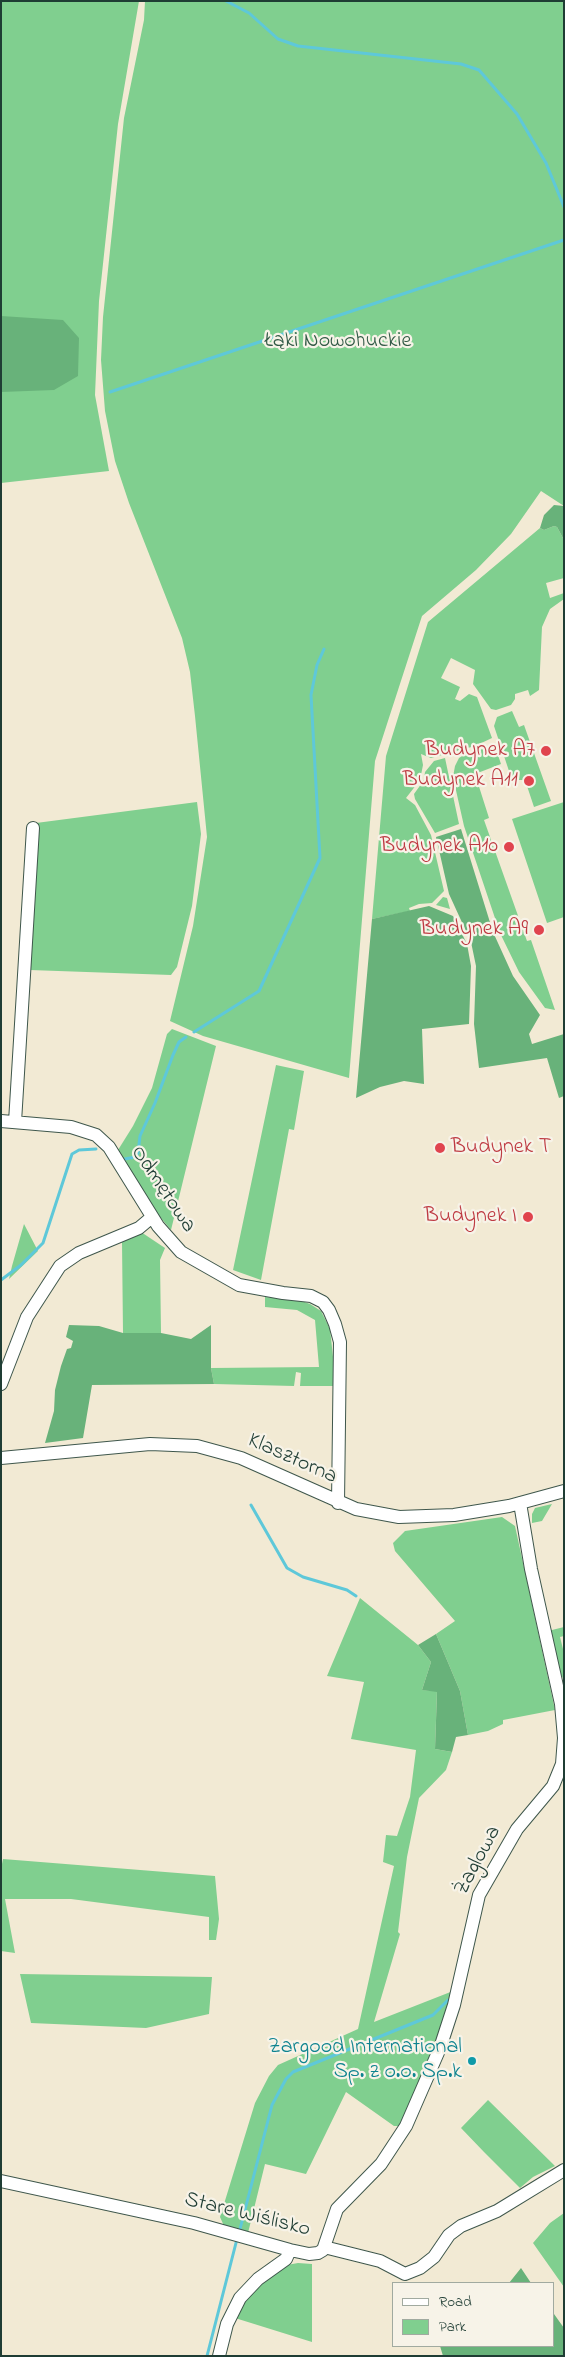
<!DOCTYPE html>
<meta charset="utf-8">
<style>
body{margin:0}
#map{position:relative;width:565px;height:2357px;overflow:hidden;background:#f2ead4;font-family:"Indie Flower",sans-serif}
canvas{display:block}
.frame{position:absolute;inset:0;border:2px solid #1f3d34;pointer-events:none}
.legend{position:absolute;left:392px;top:2282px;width:162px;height:65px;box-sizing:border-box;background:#f7f3e8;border:1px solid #a1aaa0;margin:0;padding:6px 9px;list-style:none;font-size:15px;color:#1f3d34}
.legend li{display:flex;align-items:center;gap:10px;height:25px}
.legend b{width:25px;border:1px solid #a1aaa0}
</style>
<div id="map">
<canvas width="565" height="2357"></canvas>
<div class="frame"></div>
<ul class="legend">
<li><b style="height:6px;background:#fff"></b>Road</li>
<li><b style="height:14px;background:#80cf8f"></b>Park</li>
</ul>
</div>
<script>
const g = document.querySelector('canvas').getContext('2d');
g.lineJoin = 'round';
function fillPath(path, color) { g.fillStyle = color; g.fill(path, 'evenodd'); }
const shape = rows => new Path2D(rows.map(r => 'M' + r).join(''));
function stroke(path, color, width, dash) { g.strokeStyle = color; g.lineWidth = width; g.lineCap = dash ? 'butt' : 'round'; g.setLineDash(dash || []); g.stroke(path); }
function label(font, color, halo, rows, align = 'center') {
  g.font = font + ' "Indie Flower",sans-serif'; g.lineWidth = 4.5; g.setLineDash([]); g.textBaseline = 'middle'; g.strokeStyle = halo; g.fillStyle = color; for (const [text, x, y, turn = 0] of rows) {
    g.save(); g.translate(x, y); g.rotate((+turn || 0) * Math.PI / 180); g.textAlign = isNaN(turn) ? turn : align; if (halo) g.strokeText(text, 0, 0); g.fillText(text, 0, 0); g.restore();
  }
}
const green = shape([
 [1,1,139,1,118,124,99,301,95,395,109,471,1,483],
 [145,1,564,1,564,506,541,491,511,534,476,570,422,616,375,761,349,1078,203,1036,170,1021,193,926,207,837,195,716,190,672,182,638,129,503,115,461,105,411,101,360,103,317,124,118,144,20],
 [554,526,557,527,564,540,564,578,546,583,550,598,564,593,564,599,550,609,542,627,539,690,530,696,528,690,515,694,515,699,511,705,496,710,491,709,473,684,475,670,451,658,441,678,460,687,455,699,460,701,469,694,477,697,492,738,475,746,431,758,421,754,423,765,420,780,406,798,415,805,431,835,444,891,432,903,419,904,409,908,410,911,372,919,386,756,428,622,540,528,544,530],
 [512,711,519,727,524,725,551,801,534,807,525,780,516,780,510,774,494,726,497,717],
 [495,746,501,764,475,774,489,818,484,820,527,941,531,940,555,1010,545,1008,519,972,500,933,464,826,453,777,455,766,459,758,467,753],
 [445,758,459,824,435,833,415,799,414,794,424,780,425,772,434,761],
 [197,802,201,834,192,906,177,967,171,975,30,970,36,823],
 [564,802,564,917,547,923,512,819],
 [443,897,447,898,450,909,436,905],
 [172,1029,216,1046,171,1230,155,1211,118,1150,133,1126,152,1088,167,1034],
 [276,1065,304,1071,294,1130,289,1129,261,1280,233,1270],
 [24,1224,38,1251,9,1279,12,1266],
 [141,1232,165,1248,160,1260,161,1333,123,1333,122,1242],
 [265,1297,299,1300,310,1304,321,1311,330,1329,334,1366,334,1386,300,1386,301,1373,296,1372,294,1386,214,1384,211,1368,319,1367,315,1320,297,1310,265,1307],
 [552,1504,542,1521,532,1523,532,1514,535,1508],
 [502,1517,515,1526,555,1710,503,1720,503,1724,488,1731,468,1735,460,1691,436,1634,455,1621,395,1551,393,1543,405,1531],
 [360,1598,418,1645,431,1662,422,1690,437,1691,435,1749,452,1752,446,1770,419,1798,407,1857,398,1932,400,1934,374,2022,453,1991,438,2038,400,2126,394,2126,346,2092,306,2174,265,2164,248,2233,224,2226,220,2217,255,2103,269,2076,278,2065,358,2029,394,1866,383,1862,386,1835,397,1836,410,1797,416,1750,351,1739,364,1682,327,1676],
 [564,1627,564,1636,560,1637,564,1653,564,1680,555,1664,548,1631],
 [3,1859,215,1876,219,1919,216,1940,209,1940,209,1917,71,1899,5,1899,15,1953,1,1951,1,1869],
 [20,1974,212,1977,209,2014,146,2028,31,2023],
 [488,2100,555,2166,533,2177,520,2188,484,2152,461,2128],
 [564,2213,564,2287,533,2243,550,2223],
 [298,2263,312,2264,312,2342,235,2318,253,2289,287,2265]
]);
const forest = shape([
 [1,316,63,320,79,338,78,376,54,390,1,392],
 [554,505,564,506,564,540,557,527,554,526,544,530,540,528,544,515],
 [461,829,493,932,513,976,540,1015,529,1034,532,1044,564,1034,564,1096,559,1098,547,1058,479,1068,474,1024,476,966,471,942,449,894,436,837],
 [429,906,453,916,467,944,471,966,469,1024,422,1029,424,1084,404,1081,380,1087,356,1098,372,919],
 [69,1325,99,1326,123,1333,161,1333,191,1339,211,1325,211,1368,214,1384,92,1385,83,1438,45,1443,54,1411,55,1390,61,1366,67,1349,71,1348,73,1341,66,1337],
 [436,1634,460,1691,468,1735,456,1737,452,1752,435,1749,437,1692,422,1690,431,1662,418,1645],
 [521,2268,531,2283,509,2283],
 [554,2314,564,2328,564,2356,443,2356,440,2346,554,2346]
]);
const stream = shape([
 [226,1,249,13,278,39,298,46,461,64,479,70,517,114,546,163,564,207],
 [110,392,564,240],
 [194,1032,259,991,320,858,311,695,317,665,324,649],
 [125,1159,135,1157,138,1153,140,1136,155,1103,173,1055,179,1042,186,1037],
 [1,1280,21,1265,43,1243,72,1154,79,1150,96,1149],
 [251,1505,287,1568,303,1577,347,1590,356,1596],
 [239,2233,272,2105,286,2079,293,2072,433,2015,448,2000],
 [207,2356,237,2239]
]);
const minor = shape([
 [1,1121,71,1127,96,1135,109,1147,158,1226,181,1252,239,1285,283,1293,311,1296,323,1302,329,1310,335,1324,340,1342,338,1503],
 [15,1122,33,828],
 [1,1384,27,1317,60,1266,79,1253,139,1228,152,1217],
 [1,1458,150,1444,197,1446,241,1458,356,1509,399,1517,454,1515,509,1506,564,1491],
 [1,2181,194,2223,290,2250,309,2254,318,2253,323,2250,337,2209,381,2164,406,2126,440,2048,454,2005,479,1895,517,1829,553,1786,562,1764,564,1738,561,1704,531,1569,520,1503],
 [324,2247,380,2261,405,2274,420,2268,434,2257,449,2235,461,2226,497,2211,564,2170],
 [219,2356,227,2324,240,2298,258,2279,286,2259,290,2250]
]);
const markers = [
 [546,751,6,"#e0444e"],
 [529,781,6,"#e0444e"],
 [509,847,6,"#e0444e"],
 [539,930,6,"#e0444e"],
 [440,1148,6,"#e0444e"],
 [528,1217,6,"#e0444e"],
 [472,2061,5,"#0f9aa8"]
];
const parkNames = [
 ["Łąki Nowohuckie",338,342]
];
const healthNames = [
 ["Budynek A7",535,751],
 ["Budynek A11",518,781],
 ["Budynek A10",498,847],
 ["Budynek A9",528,930],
 ["Budynek T",451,1148,"left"],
 ["Budynek I",517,1217]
];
const streetNames = [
 ["Odmętowa",162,1190,56],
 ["Klasztorna",292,1460,24],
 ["Żaglowa",479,1861,-62],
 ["Stare Wiślisko",247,2216,14]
];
const cultureNames = [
 ["Zargood International",462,2048],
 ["Sp. z o.o. Sp.k",462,2073]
];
fillPath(green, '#80cf8f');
fillPath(forest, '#68b27a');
stroke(stream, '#5ec8d9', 3);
stroke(minor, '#3f574c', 14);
stroke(minor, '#fff', 12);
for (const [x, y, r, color] of markers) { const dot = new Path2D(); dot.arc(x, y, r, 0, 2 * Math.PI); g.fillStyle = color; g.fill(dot); stroke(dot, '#f7f3e8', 2); }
label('22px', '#325a46', '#f7f3e8', parkNames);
label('22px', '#be3a42', '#f7f3e8', healthNames, 'right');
label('22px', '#1f3d34', '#f7f3e8', streetNames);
label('22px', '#0d838f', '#f7f3e8', cultureNames, 'right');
</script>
